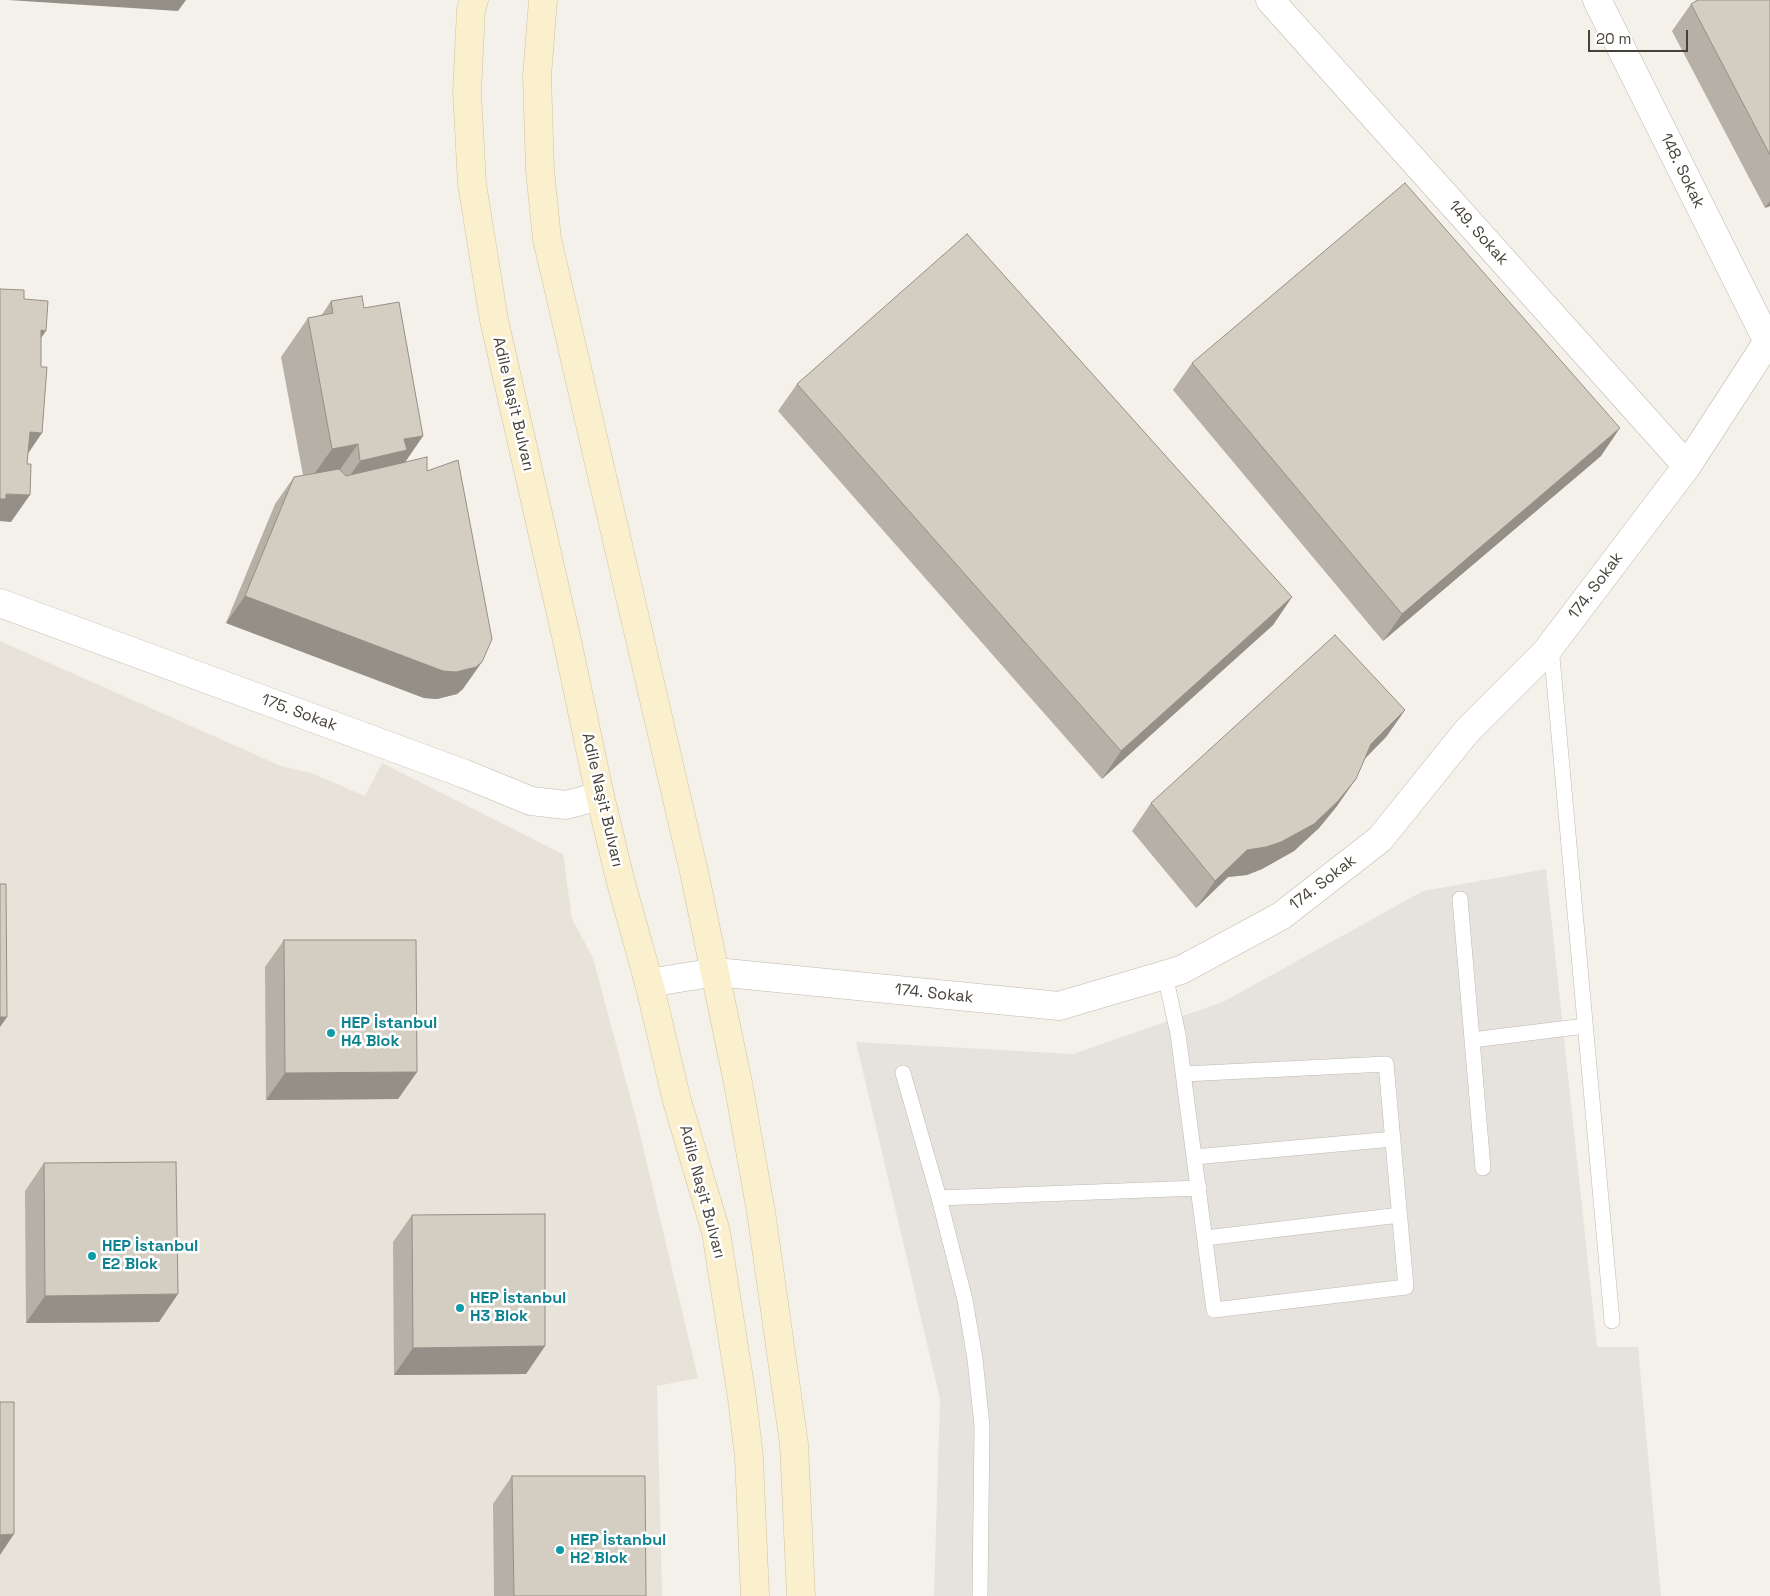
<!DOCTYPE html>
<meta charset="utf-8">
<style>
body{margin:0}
#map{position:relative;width:1770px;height:1596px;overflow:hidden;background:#f4f1ea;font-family:"Space Grotesk",sans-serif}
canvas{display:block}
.scale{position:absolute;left:1588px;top:30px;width:100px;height:22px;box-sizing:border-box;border:2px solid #474239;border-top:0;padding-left:6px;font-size:15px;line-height:18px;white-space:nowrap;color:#474239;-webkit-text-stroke:4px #fff;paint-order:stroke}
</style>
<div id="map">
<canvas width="1770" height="1596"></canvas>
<div class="scale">20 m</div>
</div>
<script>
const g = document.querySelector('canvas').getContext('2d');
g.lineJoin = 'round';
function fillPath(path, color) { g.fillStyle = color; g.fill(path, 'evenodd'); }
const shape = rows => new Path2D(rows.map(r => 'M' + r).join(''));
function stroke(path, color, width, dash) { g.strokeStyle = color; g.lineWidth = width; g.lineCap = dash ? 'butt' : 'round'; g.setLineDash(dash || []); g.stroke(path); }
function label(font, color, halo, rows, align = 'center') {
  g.font = font + ' "Space Grotesk",sans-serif'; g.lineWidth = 5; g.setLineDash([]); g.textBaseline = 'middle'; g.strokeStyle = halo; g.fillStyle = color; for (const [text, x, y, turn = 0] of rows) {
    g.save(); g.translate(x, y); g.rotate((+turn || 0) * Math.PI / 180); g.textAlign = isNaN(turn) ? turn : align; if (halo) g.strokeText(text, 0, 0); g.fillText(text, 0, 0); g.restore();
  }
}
const residential = shape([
 [0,641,281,766,311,773,365,796,382,763,563,854,572,919,593,958,638,1126,698,1378,657,1386,662,1596,0,1596]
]);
const industrial = shape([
 [1546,869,1597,1347,1638,1347,1661,1596,934,1596,940,1399,856,1042,1073,1054,1223,1002,1423,891]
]);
const service = shape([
 [1551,646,1612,1321],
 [1460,899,1483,1168],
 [1165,975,1178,1034,1214,1310,1406,1287,1386,1064,1184,1074],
 [1472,1040,1585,1026],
 [903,1073,939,1198,965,1300,975,1359,982,1426,980,1596],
 [1194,1157,1393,1139],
 [939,1198,1199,1188],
 [1205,1238,1400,1215]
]);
const minor = shape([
 [1270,0,1687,466],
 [1597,0,1768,342],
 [0,603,465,774,531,801,566,805,600,796],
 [649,983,716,972,1059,1006,1181,970,1281,916,1380,839,1467,731,1546,652,1687,466,1770,338]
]);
const secondary = shape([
 [474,0,471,10,467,92,472,184,494,320,568,645,600,796,620,879,649,983,677,1101,716,1232,742,1398,749,1457,755,1596],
 [543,0,537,76,540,170,547,239,694,872,738,1083,761,1212,794,1444,801,1596]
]);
const wall = shape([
 [1696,0,1770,0,1770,206,1765,208,1672,31,1691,4,1695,2],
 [331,301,364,308,423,436,405,462,427,471,463,689,457,694,437,699,424,698,226,623,275,504,294,477,303,475,281,357,308,318,321,316],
 [1192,363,1601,456,1383,641,1173,390],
 [797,384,1292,597,1273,625,1102,779,778,411],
 [1405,710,1386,737,1365,759,1337,806,1319,828,1294,851,1262,869,1247,875,1228,877,1196,908,1132,831,1151,803],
 [284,940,417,1072,398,1099,266,1100,265,967],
 [44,1163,159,1322,26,1323,25,1191],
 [412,1215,545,1346,526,1374,394,1375,393,1242],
 [512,1476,646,1596,494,1596,493,1504]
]);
const shadedWall = shape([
 [8,0,186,0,178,11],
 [1770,201,1770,206,1765,208],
 [41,330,46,331,27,358],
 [1620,428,1601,456,1383,641,1402,614],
 [30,432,42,433,23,461],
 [423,436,397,474,334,499,360,461,404,439],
 [358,444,331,482,305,487,332,449],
 [6,494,30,495,11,522,0,521,0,499],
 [245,596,482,662,463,689,457,694,437,699,424,698,226,623],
 [1292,597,1273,625,1102,779,1121,751],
 [1405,710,1386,737,1352,771,1371,744],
 [1356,779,1337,806,1319,828,1294,851,1262,869,1247,875,1228,877,1196,908,1215,881,1247,850],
 [0,1017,7,1017,0,1027],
 [417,1072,398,1099,266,1100,285,1073],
 [178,1294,159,1322,26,1323,45,1296],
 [545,1346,526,1374,394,1375,413,1348],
 [14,1534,0,1555,0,1535]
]);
const building = shape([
 [1698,0,1770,0,1770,155,1691,4,1698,0],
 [1405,183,1620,428,1402,614,1192,363,1405,183],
 [967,234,1292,597,1121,751,797,384,967,234],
 [0,289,24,290,24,299,48,301,46,331,41,330,41,367,47,367,42,433,30,432,27,464,31,464,30,495,6,494,6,499,0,499,0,289],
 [362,296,364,308,399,302,423,436,404,439,407,450,360,461,358,444,332,449,308,318,333,313,331,301,362,296],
 [427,457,427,471,458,460,492,639,482,662,476,667,456,672,443,671,245,596,294,477,339,469,346,476,427,457],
 [1335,635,1405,710,1371,744,1356,779,1338,801,1314,824,1281,842,1266,847,1247,850,1215,881,1151,803,1335,635],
 [0,884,6,884,7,1017,0,1017,0,884],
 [284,940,416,940,417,1072,285,1073,284,940],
 [176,1162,178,1294,45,1296,44,1163,176,1162],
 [545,1214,545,1346,413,1348,412,1215,545,1214],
 [0,1402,14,1402,14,1534,0,1535,0,1402],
 [512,1476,645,1476,646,1596,514,1596,512,1476]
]);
const markers = [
 [331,1033,5,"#0f9aa8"],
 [92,1256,5,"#0f9aa8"],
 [460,1308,5,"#0f9aa8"],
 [560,1550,5,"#0f9aa8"]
];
const streetNames = [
 ["148. Sokak",1682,171,64],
 ["149. Sokak",1478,233,48],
 ["Adile Naşit Bulvarı",513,404,77],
 ["174. Sokak",1596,586,-53],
 ["175. Sokak",299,713,20],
 ["Adile Naşit Bulvarı",602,800,77],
 ["174. Sokak",1323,883,-38],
 ["174. Sokak",934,994,6],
 ["Adile Naşit Bulvarı",702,1192,75]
];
const cultureNames = [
 ["HEP İstanbul",341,1024],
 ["H4 Blok",341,1042],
 ["HEP İstanbul",102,1247],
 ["E2 Blok",102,1265],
 ["HEP İstanbul",470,1299],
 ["H3 Blok",470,1317],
 ["HEP İstanbul",570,1541],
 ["H2 Blok",570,1559]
];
fillPath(residential, '#e7e3d9');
fillPath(industrial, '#e6e3df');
stroke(service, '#beb9ae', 16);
stroke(minor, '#beb9ae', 29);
stroke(secondary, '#cfc39e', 29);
stroke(service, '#fff', 15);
stroke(minor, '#fff', 28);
stroke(secondary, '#faf0ce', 28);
fillPath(wall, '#b6b0a6');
fillPath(shadedWall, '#949087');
fillPath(building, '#d4cdc1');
stroke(building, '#949087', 1);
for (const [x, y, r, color] of markers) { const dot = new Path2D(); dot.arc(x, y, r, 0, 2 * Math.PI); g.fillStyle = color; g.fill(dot); stroke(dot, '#fff', 2); }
label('16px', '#474239', '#fff', streetNames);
label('bold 16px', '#0d838f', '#fff', cultureNames, 'left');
</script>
